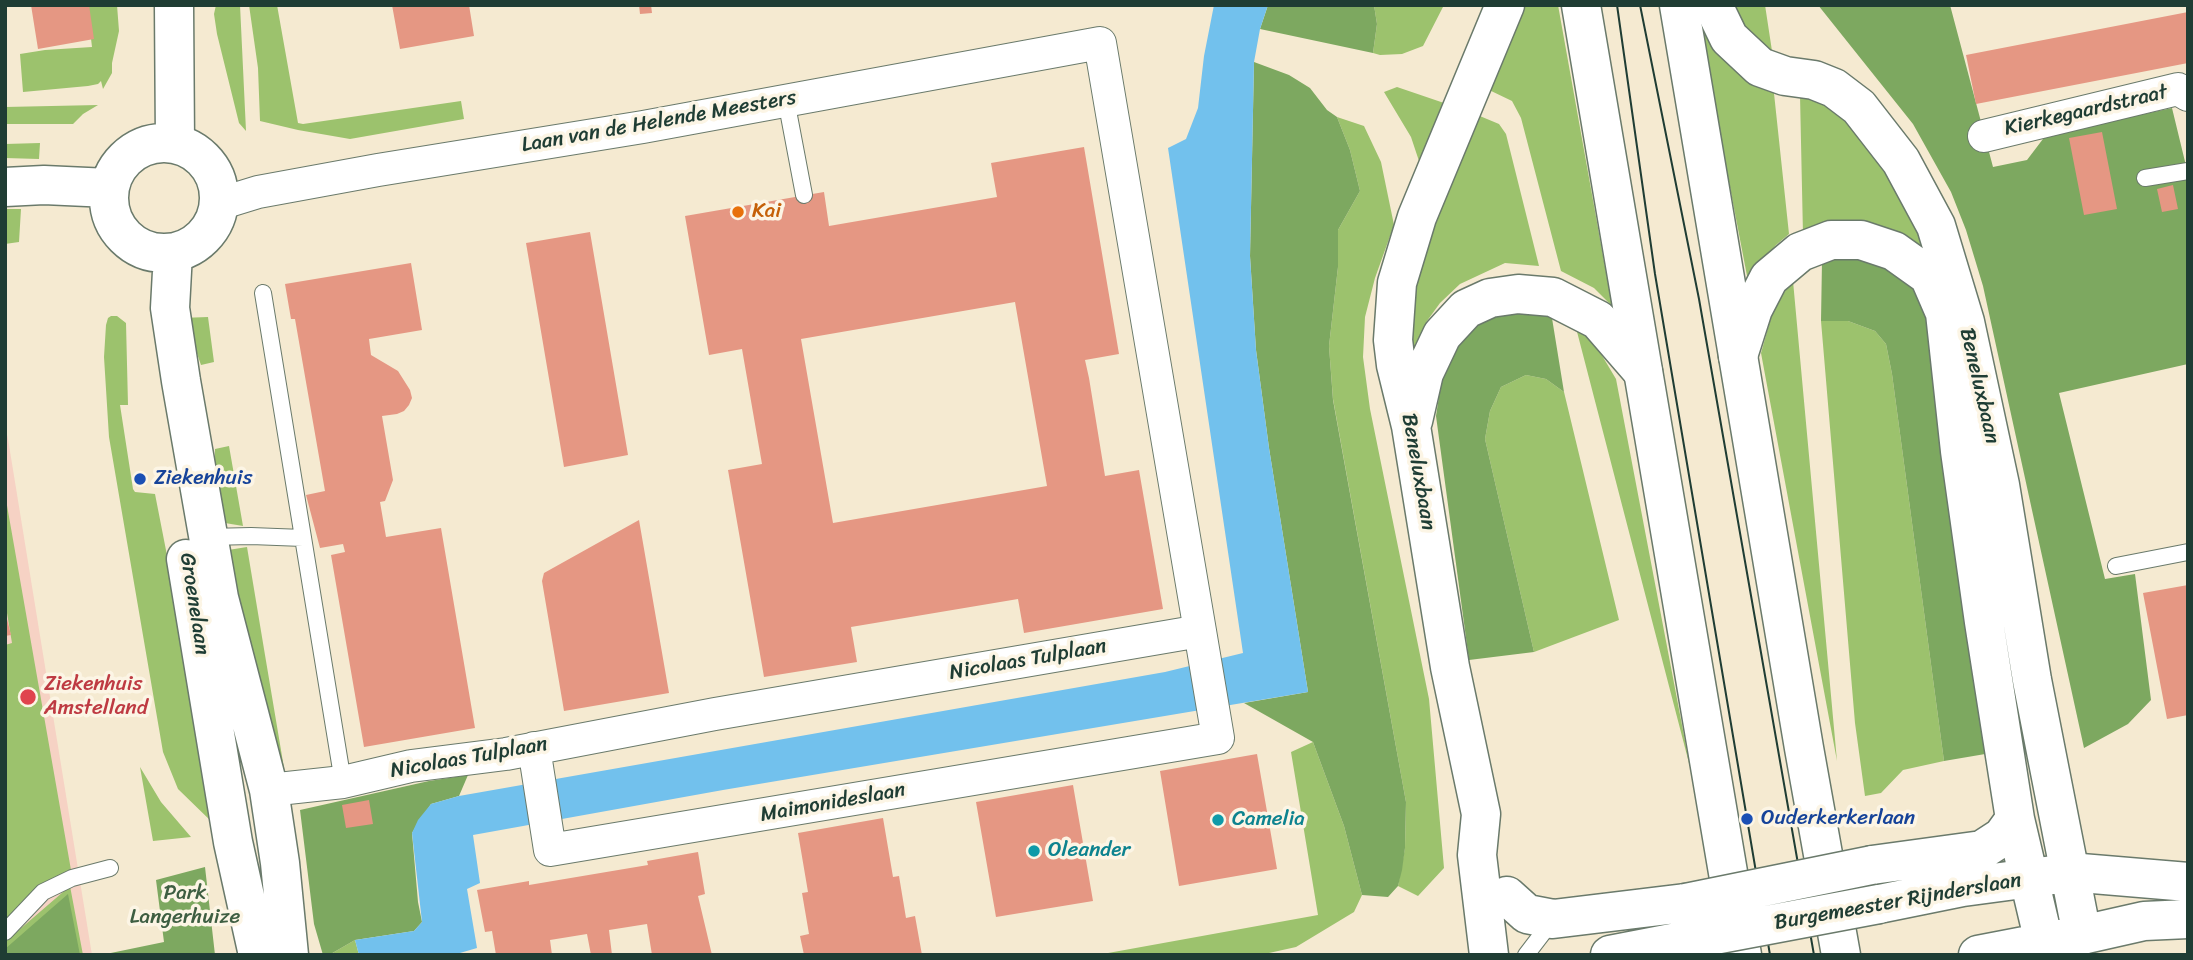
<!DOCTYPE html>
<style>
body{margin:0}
#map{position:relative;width:2193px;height:960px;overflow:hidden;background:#f5ead1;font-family:Sriracha,sans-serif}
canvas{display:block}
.frame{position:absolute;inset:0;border:7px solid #1f3d34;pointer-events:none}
</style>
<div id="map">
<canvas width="2193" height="960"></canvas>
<div class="frame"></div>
</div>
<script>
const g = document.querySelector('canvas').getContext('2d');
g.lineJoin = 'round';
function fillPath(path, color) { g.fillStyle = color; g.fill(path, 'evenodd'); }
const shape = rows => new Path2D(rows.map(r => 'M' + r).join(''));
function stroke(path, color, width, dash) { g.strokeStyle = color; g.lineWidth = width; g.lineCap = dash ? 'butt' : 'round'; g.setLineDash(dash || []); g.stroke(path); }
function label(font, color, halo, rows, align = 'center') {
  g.font = font + ' Sriracha,sans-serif'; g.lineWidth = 7; g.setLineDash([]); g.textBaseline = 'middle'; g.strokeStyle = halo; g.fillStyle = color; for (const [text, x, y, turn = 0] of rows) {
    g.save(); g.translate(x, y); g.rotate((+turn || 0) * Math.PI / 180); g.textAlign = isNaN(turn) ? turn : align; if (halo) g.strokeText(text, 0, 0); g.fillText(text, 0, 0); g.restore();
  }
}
const built = shape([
 [5,426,8,439,92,955,5,955]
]);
const green = shape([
 [87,5,117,5,119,31,112,63,112,73,103,89,101,81,98,84,88,86,23,92,20,54,45,50,92,47],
 [216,5,240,5,246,131,239,123,217,34,214,14],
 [249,5,277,5,298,123,303,124,461,101,464,119,350,139,298,130,260,121,258,68],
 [1374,5,1444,5,1423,46,1402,54,1380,55,1373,53,1377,24],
 [1521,5,1558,5,1612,306,1594,288,1561,271,1521,118,1512,101,1487,89],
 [1695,5,1773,84,1789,234,1776,245,1748,281],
 [1726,5,1765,5,1772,51,1755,43],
 [1397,87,1444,103,1419,161,1411,137,1384,92],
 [1800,95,1842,106,1885,159,1937,267,1803,235],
 [98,105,83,114,73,124,5,124,5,107],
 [1475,114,1499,124,1506,134,1539,266,1505,263,1460,284,1440,303,1427,321,1412,351,1409,337,1422,241],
 [1337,117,1364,126,1381,162,1394,225,1375,278,1365,317,1363,357,1370,409,1429,699,1444,868,1418,896,1398,886,1405,848,1406,802,1333,399,1329,346,1338,267,1338,230,1360,191,1350,150],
 [40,143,39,159,5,158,5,144],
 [5,209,21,209,19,242,5,244],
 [1793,281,1837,761,1761,353,1772,314,1786,289],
 [111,316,117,316,126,323,128,405,120,405,133,489,135,492,155,494,190,673,215,825,178,789,163,752,109,437,104,357,106,325,108,318],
 [208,317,214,362,201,365,191,336,181,318],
 [1821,321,1848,321,1875,331,1886,344,1892,374,1944,761,1903,770,1881,793,1865,796,1855,723],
 [1575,324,1588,332,1616,379,1690,767],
 [1526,375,1546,379,1564,392,1619,620,1534,652,1485,439,1490,411,1501,387],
 [229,446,243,526,219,522,214,503,215,449],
 [5,494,71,870,47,882,5,925,5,645,12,643,5,601],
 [247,547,265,655,284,768,275,769,222,551],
 [1313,742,1344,826,1362,895,1354,912,1296,947,1260,955,1097,955,1318,915,1291,752],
 [140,767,161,802,191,837,153,841],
 [70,886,83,955,5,955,5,942],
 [355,940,359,955,329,955]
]);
const forest = shape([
 [1268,5,1374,5,1377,24,1373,53,1260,29],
 [1818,5,1950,5,1993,167,2027,160,2046,135,2172,108,2188,174,2188,364,2059,393,2105,579,2135,574,2151,700,2128,724,2084,748,1983,286,1966,230,1951,192,1913,124],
 [1254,62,1289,75,1310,88,1327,110,1337,117,1350,150,1360,191,1338,230,1338,267,1329,346,1333,400,1406,802,1405,848,1402,870,1398,886,1388,897,1362,895,1344,826,1313,742,1244,703,1308,692,1269,448,1256,350,1250,256],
 [1855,251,1901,270,1936,317,1997,752,1944,761,1892,374,1886,344,1875,331,1848,321,1821,321,1822,261],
 [1499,309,1551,312,1564,392,1546,379,1526,375,1501,387,1490,411,1485,439,1534,652,1469,660,1436,416,1442,377,1457,347,1476,323],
 [468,775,459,796,431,804,412,833,418,902,422,922,414,931,355,940,329,955,323,955,314,924,300,810,429,781],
 [205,867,215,955,101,955,164,942,156,880],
 [68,894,80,955,5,955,5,949]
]);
const water = shape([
 [1214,5,1268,5,1260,29,1254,62,1250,256,1256,350,1269,448,1308,692,723,790,473,835,480,883,467,889,477,948,453,955,359,955,355,940,414,931,422,922,412,833,418,820,431,804,459,796,1165,672,1243,653,1168,148,1186,139,1198,108,1204,56]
]);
const building = shape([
 [31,5,89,5,94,39,38,49],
 [392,5,469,5,474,36,400,49],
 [639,5,651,5,652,13,640,14],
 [2188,12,2188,63,1976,104,1966,55],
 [2102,132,2117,209,2084,215,2069,138],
 [1084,147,1119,354,1085,360,1089,378,1105,476,1139,470,1163,609,1024,633,1018,599,851,627,857,662,764,677,728,470,762,464,759,447,742,349,709,355,685,216,824,192,829,226,997,197,991,163],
 [1015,302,1047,486,833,523,801,339],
 [2173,185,2178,209,2162,212,2157,189],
 [590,232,628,455,564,467,526,243],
 [411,263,422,330,369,339,371,355,398,371,410,390,412,398,409,405,404,411,397,414,382,416,393,480,385,501,380,502,386,537,441,528,475,728,364,747,331,555,345,552,343,544,320,548,306,495,325,491,295,319,291,319,285,284],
 [639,520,669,693,564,711,542,581,544,573],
 [2188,585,2188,715,2167,719,2143,593],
 [5,611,11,635,5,636],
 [1257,754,1277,869,1179,886,1160,771],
 [1073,785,1093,901,996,917,976,802],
 [369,800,373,824,346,828,342,805],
 [883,818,893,877,899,876,906,918,915,916,922,955,804,955,800,936,809,934,802,893,808,892,798,833],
 [698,852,705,894,698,896,712,955,652,955,647,924,609,930,612,955,591,955,587,934,550,940,552,955,496,955,492,931,485,932,477,890,529,881,529,885,648,865,647,861]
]);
const lane = shape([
 [786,100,804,195],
 [2145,178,2188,171],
 [263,293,343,782],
 [208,537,251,536,303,538],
 [2116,566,2188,552],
 [5,932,43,892,72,878,110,868],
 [1526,955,1552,921]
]);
const street = shape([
 [1984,136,2178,89,2188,95],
 [219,204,258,192,378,170,643,127,1100,43,1200,631,715,714,506,754,411,766,343,782,269,790],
 [534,748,550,850,1218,738,1200,631]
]);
const secondary = shape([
 [174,5,175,144],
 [1581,5,1742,955],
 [1679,5,1804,748,1841,955],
 '109 198a55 55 0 1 1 110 0a55 55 0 1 1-110 0Z',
 [5,187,44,185,109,188],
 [173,253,170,308,181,381,219,598,269,790,280,863,289,955],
 [186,559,233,842,258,955],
 [2069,872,2188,882],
 [2082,935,2144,921,2188,919]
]);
const primary = shape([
 [1713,5,1729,38,1760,67,1785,76,1814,80,1834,88,1859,107,1901,161,1936,226,1965,322,2000,485,2032,680,2082,935,1978,955],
 [1738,356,1753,309,1769,278,1800,252,1831,240,1861,240,1894,251,1929,276,1945,313,1960,451,1984,622,2015,819,2044,942],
 [1413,421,1424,373,1442,335,1466,309,1490,298,1518,294,1553,297,1598,320,1643,372],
 [1872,865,1982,850,2002,837,2015,819],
 [1507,896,1527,914,1553,919,1685,903],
 [1879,904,1963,887,2053,875],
 [1489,955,1477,855,1481,814,1450,667,1411,426,1396,365,1393,340,1397,283,1417,217,1505,5],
 [1610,955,1693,939]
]);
const tram = shape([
 [1617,5,1655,274,1770,955],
 [1640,5,1699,299,1814,955]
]);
const primaryBridge = shape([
 [1685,903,1872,865],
 [1693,939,1879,904]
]);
const markers = [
 [738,212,7,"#e8710a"],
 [140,479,7,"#1a4fb4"],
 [28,697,9,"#e0444e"],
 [1747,819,7,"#1a4fb4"],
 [1218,820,7,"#0f9aa8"],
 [1034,851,7,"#0f9aa8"]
];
const streetNames = [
 ["Kierkegaardstraat",2086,111,-13],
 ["Laan van de Helende Meesters",659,122,-10],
 ["Beneluxbaan",1979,386,77],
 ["Beneluxbaan",1418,472,80],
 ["Groenelaan",194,604,81],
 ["Nicolaas Tulplaan",1028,660,-10],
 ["Nicolaas Tulplaan",469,758,-10],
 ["Maimonideslaan",833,803,-10],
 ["Burgemeester Rijnderslaan",1898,902,-10]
];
const foodNames = [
 ["Kai",752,212]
];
const transitNames = [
 ["Ziekenhuis",154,479],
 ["Ouderkerkerlaan",1761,819]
];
const healthNames = [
 ["Ziekenhuis",44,685],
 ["Amstelland",44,709]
];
const cultureNames = [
 ["Camelia",1232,820],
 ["Oleander",1048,851]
];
const parkNames = [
 ["Park",185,894],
 ["Langerhuize",185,918]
];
fillPath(built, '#f6d2c4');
fillPath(green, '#9cc26d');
fillPath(forest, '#7da860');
fillPath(water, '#72c1ed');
fillPath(building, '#e59783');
stroke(lane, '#6a7a6b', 18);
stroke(street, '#6a7a6b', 34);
stroke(secondary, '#6a7a6b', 41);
stroke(primary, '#6a7a6b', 41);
stroke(lane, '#fff', 16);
stroke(street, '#fff', 32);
stroke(secondary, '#fff', 38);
stroke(primary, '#fff', 38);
stroke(tram, '#1f3d34', 2);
stroke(primaryBridge, '#6a7a6b', 41, []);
stroke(primaryBridge, '#fff', 38);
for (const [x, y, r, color] of markers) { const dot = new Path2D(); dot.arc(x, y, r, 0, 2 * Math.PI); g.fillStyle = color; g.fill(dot); stroke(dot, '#fcf5e5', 2.5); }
label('21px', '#1f3d34', '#fcf5e5', streetNames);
label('21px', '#c56008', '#fcf5e5', foodNames, 'left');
label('21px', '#164399', '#fcf5e5', transitNames, 'left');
label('21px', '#be3a42', '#fcf5e5', healthNames, 'left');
label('21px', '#0d838f', '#fcf5e5', cultureNames, 'left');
label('21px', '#3e5e42', '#fcf5e5', parkNames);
</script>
